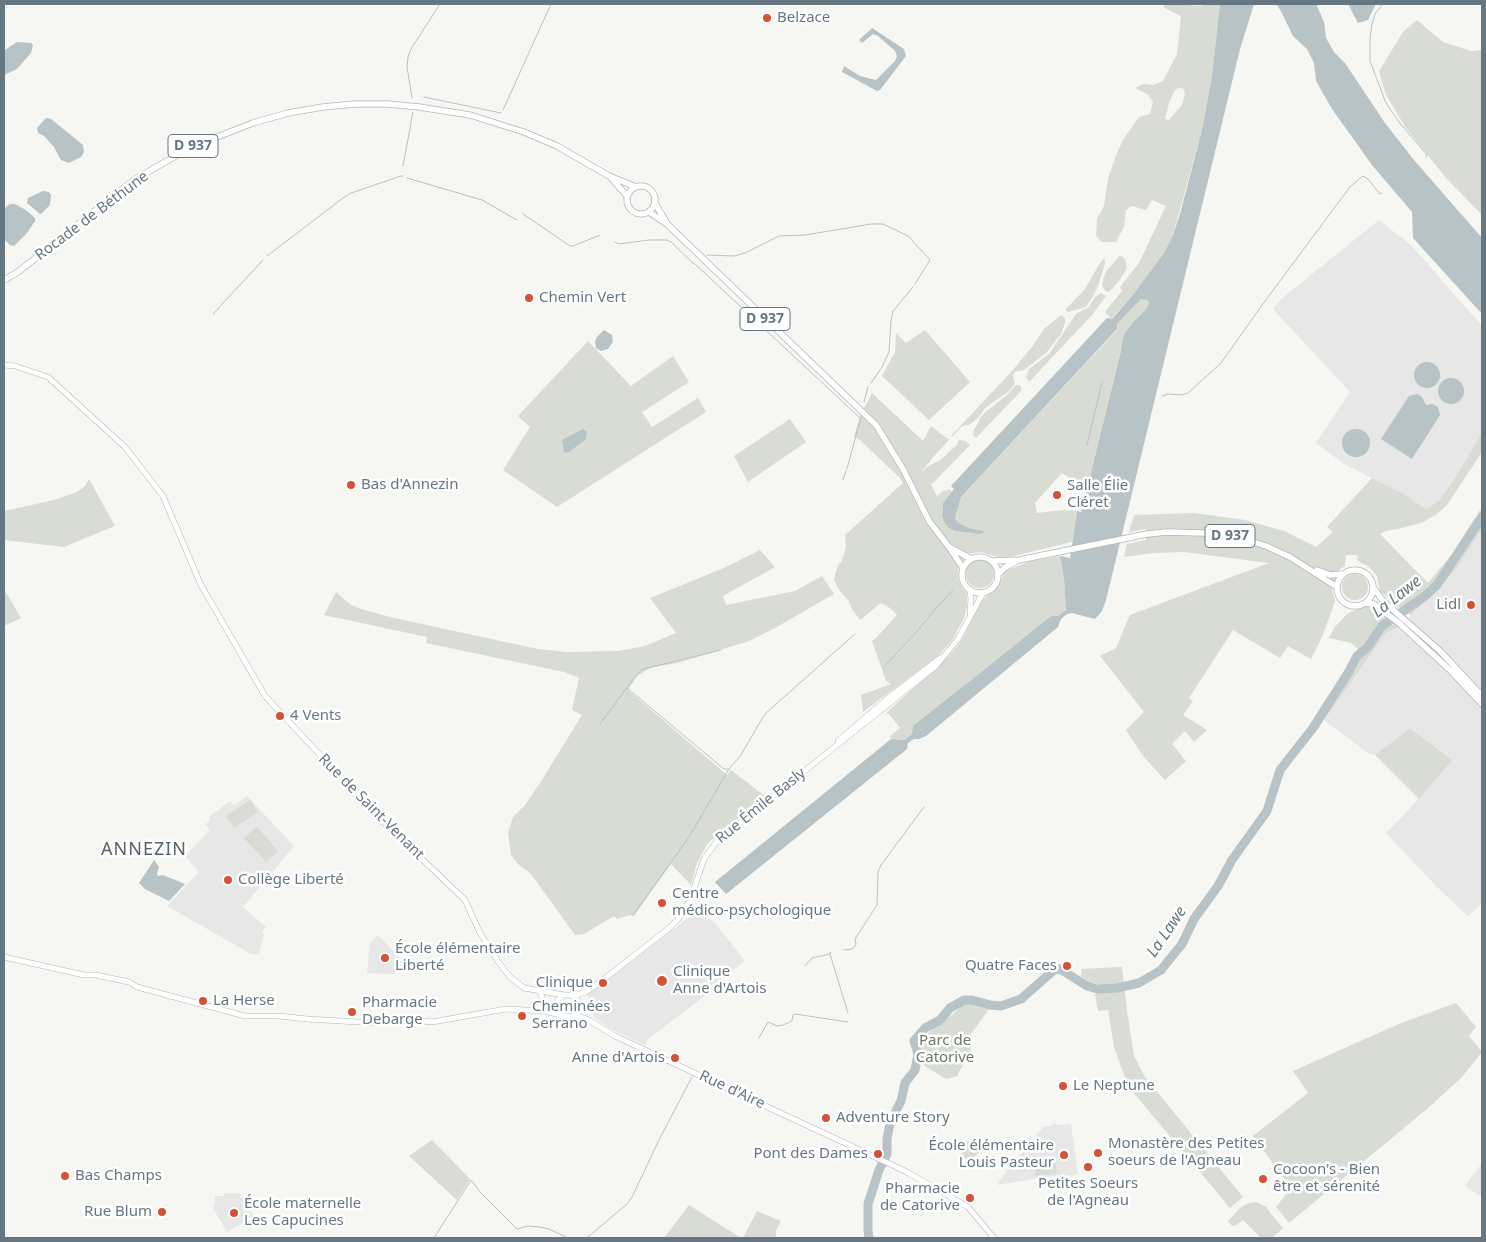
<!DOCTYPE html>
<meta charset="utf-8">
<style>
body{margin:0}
#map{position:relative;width:1486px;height:1242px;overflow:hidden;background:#f6f6f3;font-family:"Noto Sans",sans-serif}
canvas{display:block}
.frame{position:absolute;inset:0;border:5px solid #677781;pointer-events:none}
</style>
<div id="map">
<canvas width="1486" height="1242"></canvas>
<div class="frame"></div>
</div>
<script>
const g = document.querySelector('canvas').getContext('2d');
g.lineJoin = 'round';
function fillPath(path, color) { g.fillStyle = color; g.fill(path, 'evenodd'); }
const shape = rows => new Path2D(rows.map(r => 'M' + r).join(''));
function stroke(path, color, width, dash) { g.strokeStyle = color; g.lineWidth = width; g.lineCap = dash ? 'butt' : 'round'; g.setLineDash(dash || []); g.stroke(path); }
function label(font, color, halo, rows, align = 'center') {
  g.font = font + ' "Noto Sans",sans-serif'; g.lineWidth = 5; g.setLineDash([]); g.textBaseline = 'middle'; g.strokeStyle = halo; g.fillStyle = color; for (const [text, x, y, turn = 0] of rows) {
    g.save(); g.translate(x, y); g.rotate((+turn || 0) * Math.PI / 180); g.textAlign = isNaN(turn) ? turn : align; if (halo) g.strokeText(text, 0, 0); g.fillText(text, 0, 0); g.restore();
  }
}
const built = shape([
 [1379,220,1412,246,1482,326,1482,432,1457,475,1439,501,1426,509,1404,494,1344,464,1316,443,1350,392,1273,309,1281,299],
 [1482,529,1482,903,1468,916,1437,887,1386,833,1405,814,1451,760,1410,728,1375,755,1368,753,1324,720,1386,633,1406,624,1411,615,1435,592,1456,569],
 [247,796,294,846,243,907,266,927,262,933,264,935,259,954,251,954,167,906,199,872,185,856,210,830,205,824,210,821,209,817,230,801,234,805],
 [693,914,703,915,715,923,745,961,710,987,715,988,647,1040,645,1045,609,1028,595,1018,589,1011,588,995],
 [378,935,405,963,396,972,396,974,367,973,370,943],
 [1054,1123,1059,1125,1071,1124,1078,1174,1061,1178,1052,1176,998,1185,998,1182,1044,1126,1050,1126],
 [1482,1163,1482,1197,1465,1186],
 [225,1193,239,1193,254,1216,227,1232,213,1208,215,1204,215,1196,224,1196]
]);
const green = shape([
 [1166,4,1202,6,1202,4,1220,4,1212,76,1202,130,1173,235,1164,253,1132,296,1111,319,1105,312,1122,291,1120,287,1139,263,1166,206,1152,200,1146,210,1132,206,1126,210,1124,227,1116,242,1102,242,1096,236,1097,219,1104,206,1108,179,1116,155,1124,138,1139,117,1150,114,1153,101,1147,94,1135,88,1143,84,1153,85,1163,81,1177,54,1181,16,1163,7],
 [1179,88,1183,88,1185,93,1182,105,1169,120,1165,119,1169,103,1175,90],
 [1417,20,1443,42,1471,51,1482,50,1482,215,1446,178,1406,128,1386,95,1379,71,1403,32],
 [1120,255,1125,259,1127,268,1120,280,1109,292,1105,291,1102,285,1105,273],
 [1103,259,1105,260,1104,267,1098,286,1093,296,1086,307,1068,312,1065,310,1085,289,1100,263],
 [1101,293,1106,296,1092,315,1029,382,1026,377,1029,369,1049,354,1076,314,1089,307,1095,297],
 [1141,299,1149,301,1148,306,1145,312,1133,322,1122,341,1121,351,1087,489,1062,473,1035,503,1037,513,1064,510,1077,511,1072,542,1009,557,998,557,981,552,968,554,958,567,958,579,962,588,967,593,967,607,964,618,953,639,940,654,863,712,861,695,891,684,886,681,872,641,876,638,897,615,890,608,881,603,860,620,850,606,849,601,839,590,834,580,836,571,838,565,842,561,846,547,845,535,903,483,900,478,860,440,854,437,860,416,872,393,923,441,931,426,948,439,950,439,934,456,923,470,923,471,928,466,939,461,957,445,959,440,966,441,970,445,931,485,937,496,944,490,947,491,948,489,952,491,943,503,942,510,942,516,949,528,984,531,969,528,957,522,955,518,961,497,1117,330,1117,324],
 [1061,315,1065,318,1065,323,1061,334,1046,353,1024,370,1015,372,1013,375,1015,384,1009,391,985,408,979,417,969,425,965,425,960,428,952,437,951,436,1012,371,1032,347,1044,329],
 [925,330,970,382,929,420,882,376,895,352,896,333,906,343],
 [588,341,631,386,673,356,689,382,642,412,652,427,698,398,706,412,557,507,503,470,530,427,518,416],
 [1016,385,1020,385,1022,390,976,438,973,435,974,430,982,415,1007,395],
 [790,419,806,442,748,482,734,456],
 [1482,432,1482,452,1447,505,1436,515,1421,523,1402,528,1386,531,1380,534,1428,583,1451,555,1482,507,1482,529,1456,569,1435,592,1411,615,1400,609,1380,591,1377,576,1369,567,1358,561,1357,555,1346,555,1345,566,1340,569,1332,590,1335,600,1333,607,1322,637,1311,659,1288,646,1280,658,1233,630,1189,698,1193,701,1183,715,1207,730,1194,742,1185,731,1172,744,1186,761,1165,780,1143,756,1126,730,1144,712,1100,656,1116,648,1130,615,1269,563,1184,552,1154,553,1124,557,1127,544,1146,540,1146,529,1129,532,1134,515,1194,513,1245,520,1284,531,1316,547,1333,532,1327,527,1372,478,1404,494,1426,509,1439,501,1457,475],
 [89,479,115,526,64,547,4,540,4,511,54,500,77,492,85,486],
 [760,550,775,567,723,596,726,605,795,591,822,576,834,594,775,628,749,641,681,662,650,668,637,676,628,690,727,775,731,770,765,796,708,843,697,863,691,885,671,864,634,916,630,915,617,919,614,916,584,934,575,935,531,874,518,864,511,855,508,833,513,817,525,805,540,783,582,715,572,710,579,678,564,672,426,643,427,637,324,615,336,592,351,605,361,609,394,618,538,649,566,652,618,651,645,646,676,633,650,598,724,568],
 [1060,556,1064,578,1066,607,1065,611,1058,616,1051,616,1020,641,914,726,912,734,905,740,891,739,890,736,900,728,890,715,886,713,949,656,960,643,982,600,998,587,1005,571,1031,561],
 '966 574a14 14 0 1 1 28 0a14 14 0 1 1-28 0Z',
 '1342 587a13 13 0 1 1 26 0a13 13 0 1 1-26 0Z',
 [4,589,21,618,4,626],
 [1365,607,1373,607,1399,627,1386,633,1324,720,1303,746,1299,741,1308,729,1358,649,1351,643,1329,638,1334,628,1346,615,1355,610],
 [1410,728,1452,760,1419,799,1375,755],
 [250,800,258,812,234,828,226,816],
 [257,827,278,851,266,862,244,838],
 [1122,967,1127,1011,1134,1056,1145,1077,1243,1197,1230,1208,1132,1091,1124,1075,1114,1047,1108,1010,1098,1011,1095,994,1104,993,1103,985,1089,982,1081,976,1082,969],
 [970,1002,989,1009,971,1034,971,1049,957,1076,946,1079,920,1063,922,1039,936,1025,952,1015,964,1003],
 [1456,1003,1476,1027,1469,1036,1482,1052,1462,1077,1427,1109,1289,1223,1276,1207,1291,1188,1253,1136,1308,1093,1293,1071,1401,1023],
 [432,1140,470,1179,457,1200,409,1156],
 [968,1141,974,1141,982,1146,982,1149,972,1160,965,1158,961,1153,963,1145],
 [1055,1162,1057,1173,1036,1177,1034,1165],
 [1256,1202,1265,1206,1283,1228,1272,1238,1261,1238,1243,1220,1236,1225,1232,1226,1228,1221,1240,1208,1246,1204],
 [689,1205,741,1238,664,1238],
 [757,1211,781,1221,776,1231,776,1238,743,1238]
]);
const water = shape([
 [1220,4,1254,4,1240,49,1106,600,1102,611,1095,619,1072,613,1067,614,1061,619,1058,627,926,736,919,739,914,739,908,743,907,749,726,894,715,882,891,739,905,740,912,734,913,726,970,681,1051,616,1058,616,1066,610,1064,578,1060,556,1070,558,1077,511,1081,512,1087,489,1121,351,1122,342,1125,333,1133,322,1144,312,1148,306,1149,302,1147,300,1141,299,1117,324,1117,329,961,497,955,518,957,522,969,528,984,531,984,532,981,534,956,531,949,528,945,523,942,516,943,503,954,489,951,486,1107,318,1112,319,1132,296,1164,253,1173,235,1180,214,1202,130,1212,76],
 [1276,4,1316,4,1324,22,1326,38,1334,52,1345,63,1385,123,1414,160,1482,238,1482,314,1413,238,1412,212,1372,165,1332,109,1316,81,1314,63,1307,49,1293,36,1281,11],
 [1348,4,1376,4,1368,20,1358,23],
 [872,28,904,49,906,56,880,90,877,91,842,72,844,66,860,76,876,80,895,61,897,56,895,51,878,36,873,34,862,43,859,40],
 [17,42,31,43,33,45,31,53,17,69,4,75,5,50],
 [46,118,51,119,83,145,84,152,81,157,69,163,61,160,54,147,44,136,38,133,37,128],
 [43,191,49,192,51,195,50,205,42,213,40,214,27,203,28,198],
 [10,204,15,204,26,210,35,218,35,221,27,233,14,246,10,245,4,239,5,208],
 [604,330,612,335,613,342,608,349,601,351,596,348,595,341,597,337],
 '1414 375a13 13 0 1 1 26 0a13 13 0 1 1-26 0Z',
 '1438 391a13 13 0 1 1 26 0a13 13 0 1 1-26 0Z',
 [1417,394,1422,397,1426,405,1433,404,1438,407,1440,415,1412,459,1381,439,1409,396],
 '1342 443a14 14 0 1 1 28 0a14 14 0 1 1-28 0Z',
 [583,429,587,432,586,439,569,452,564,453,562,440],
 [154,860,159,867,157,874,158,876,163,875,185,884,169,901,145,889,139,883]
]);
const stream = shape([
 [1383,4,1375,14,1372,24,1370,38,1370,61,1386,103,1399,122,1427,155,1426,157],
 [424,97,501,113],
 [412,98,407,67,408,57,411,49,440,4],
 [503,110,551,4],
 [403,166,413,112],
 [407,178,482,200,517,220],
 [523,214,570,246,573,246,600,235],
 [615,242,619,244,649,240,667,240,671,242,694,264],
 [707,255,734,256,745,253,779,236,805,235,871,224,883,224,908,236,930,260,915,284],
 [267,256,343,198,351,193,401,176,403,176],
 [695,264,860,418],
 [213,314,263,260],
 [871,383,882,367,889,352,891,320,893,311,913,287],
 [1162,396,1168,394,1182,395,1188,393,1221,363,1265,301,1350,187,1358,180,1363,176,1368,179,1380,194,1382,193],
 [864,402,868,387],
 [1087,445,1102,382,1104,382],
 [847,469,861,417],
 [843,480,846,471],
 [884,667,918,630,937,607,953,590],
 [627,688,724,769,728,769],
 [600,724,637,674,643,669,721,650],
 [633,915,689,837,729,769,741,755,760,722,766,713,855,634],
 [844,950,852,949,856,945,855,939,877,905,878,872,881,865,924,807],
 [831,952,830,954,848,1013],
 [805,966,812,958,830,954],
 [759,1038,768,1022,777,1026,783,1025,792,1021,793,1015,795,1014,848,1022],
 [588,1237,627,1204,632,1197,659,1140,692,1077],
 [434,1238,471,1180,481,1193,517,1229,528,1226,539,1227,549,1229,568,1238,572,1238]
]);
const river = shape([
 [869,1238,868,1230,868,1204,879,1170,887,1154,887,1139,890,1123,901,1101,905,1083,915,1070,918,1054,914,1041,925,1028,940,1020,950,1008,964,1000,972,1000,990,1005,1001,1006,1021,999,1054,970,1060,969,1087,986,1097,989,1117,988,1139,983,1161,970,1182,944,1194,919,1218,886,1232,860,1267,811,1280,770,1313,728,1348,673,1357,656,1367,648,1382,626,1425,596,1437,585,1482,517]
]);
const secondary = shape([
 [4,365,15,366,48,377,125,447,163,496,201,585,265,696,378,817,465,900,480,933,499,963,510,977,524,988,564,995,569,995,575,997,579,1002,579,1010,577,1013,571,1017,563,1016,557,1010,557,1001,564,995],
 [970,614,971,599,970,590],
 [838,741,893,694,940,658],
 [4,957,84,975,96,975,129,982,137,987,245,1016,279,1016,307,1019,376,1023,414,1020,432,1022,506,1009,545,1011,560,1015],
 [573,996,586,992,599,983,668,929,679,918,690,900,704,859,717,841,936,666,958,639,983,593],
 [535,1011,543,1001,540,991],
 [575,1015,587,1019,615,1036,905,1171,968,1207,994,1238]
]);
const primary = shape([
 [612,179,627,196],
 '627 200a14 14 0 1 1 28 0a14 14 0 1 1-28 0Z',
 [655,203,666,222],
 [649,212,667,224,876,425,903,469,929,521,949,547,963,568],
 [4,280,18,272,134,180,191,147,253,123,288,113,323,107,354,104,388,104,419,107,470,115,524,132,557,146,609,176,636,187],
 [951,548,971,559],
 '962 575a18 18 0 1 1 36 0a18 18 0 1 1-36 0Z',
 [992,561,1019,560,1147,534,1167,532,1203,533,1238,537,1266,546,1290,557,1337,587],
 '1337 588a18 18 0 1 1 36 0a18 18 0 1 1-36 0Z',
 [1317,570,1330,575,1343,574],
 [998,575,1004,568,1017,561],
 [1373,587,1383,601,1440,651,1482,696],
 [1365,603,1374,604,1399,623,1451,671,1482,704]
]);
const markers = [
 [767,18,5,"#d45135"],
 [529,298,5,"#d45135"],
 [351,485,5,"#d45135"],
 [1057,495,5,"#d45135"],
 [1471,605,5,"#d45135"],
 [280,716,5,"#d45135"],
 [228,880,5,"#d45135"],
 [662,903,5,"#d45135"],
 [385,958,5,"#d45135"],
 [1067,966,5,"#d45135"],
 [662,981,6,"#d45135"],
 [603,983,5,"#d45135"],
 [203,1001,5,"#d45135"],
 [352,1012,5,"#d45135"],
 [522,1016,5,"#d45135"],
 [675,1058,5,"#d45135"],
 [1063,1086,5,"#d45135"],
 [826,1118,5,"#d45135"],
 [1098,1153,5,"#d45135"],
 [878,1154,5,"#d45135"],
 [1064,1155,5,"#d45135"],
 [1088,1167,5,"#d45135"],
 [65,1176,5,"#d45135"],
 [1263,1179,5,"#d45135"],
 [970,1198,5,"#d45135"],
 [162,1212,5,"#d45135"],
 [234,1213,5,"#d45135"]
];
const shields = [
 [193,146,50],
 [765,319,50],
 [1230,536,50]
];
const shieldNames = [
 ["D 937",193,146],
 ["D 937",765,319],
 ["D 937",1230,536]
];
const poiNames = [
 ["Belzace",777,18],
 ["Chemin Vert",539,298],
 ["Bas d'Annezin",361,485],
 ["Salle Élie",1067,486],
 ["Cléret",1067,503],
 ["Lidl",1461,605,"right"],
 ["4 Vents",290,716],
 ["Collège Liberté",238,880],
 ["Centre",672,894],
 ["médico-psychologique",672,911],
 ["École élémentaire",395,949],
 ["Liberté",395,966],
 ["Quatre Faces",1057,966,"right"],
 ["Clinique",673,972],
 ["Anne d'Artois",673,989],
 ["Clinique",593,983,"right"],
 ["La Herse",213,1001],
 ["Pharmacie",362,1003],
 ["Debarge",362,1020],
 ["Cheminées",532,1007],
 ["Serrano",532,1024],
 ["Anne d'Artois",665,1058,"right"],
 ["Le Neptune",1073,1086],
 ["Adventure Story",836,1118],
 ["Monastère des Petites",1108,1144],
 ["soeurs de l'Agneau",1108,1161],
 ["École élémentaire",1054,1146,"right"],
 ["Louis Pasteur",1054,1163,"right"],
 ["Pont des Dames",868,1154,"right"],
 ["Cocoon's - Bien",1273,1170],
 ["être et sérenité",1273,1187],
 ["Bas Champs",75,1176],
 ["Petites Soeurs",1088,1184,"center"],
 ["de l'Agneau",1088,1201,"center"],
 ["Pharmacie",960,1189,"right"],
 ["de Catorive",960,1206,"right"],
 ["École maternelle",244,1204],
 ["Les Capucines",244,1221],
 ["Rue Blum",152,1212,"right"]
];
const streetNames = [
 ["Rocade de Béthune",92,216,-37],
 ["Rue Émile Basly",761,806,-39],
 ["Rue de Saint-Venant",371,807,45],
 ["Rue d'Aire",732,1090,25]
];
const parkNames = [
 ["Parc de",945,1041],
 ["Catorive",945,1058]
];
const waterNames = [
 ["La Lawe",1397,597,-38],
 ["La Lawe",1167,932,-56]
];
const quarterNames = [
 ["ANNEZIN",144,850]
];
fillPath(built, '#e6e7e6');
fillPath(green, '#d8dcd4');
fillPath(water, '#b7c3c6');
stroke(stream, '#b7c3c6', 1);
stroke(river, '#b7c3c6', 9);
stroke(secondary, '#b2b7ba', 6);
stroke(primary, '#b3b7ba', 7);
stroke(secondary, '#fff', 5);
stroke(primary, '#fff', 5.5);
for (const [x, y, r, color] of markers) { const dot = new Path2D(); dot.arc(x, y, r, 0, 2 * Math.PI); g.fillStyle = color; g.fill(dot); stroke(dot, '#fff', 2); }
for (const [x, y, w] of shields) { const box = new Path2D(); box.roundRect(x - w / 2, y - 11.5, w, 23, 4); g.fillStyle = '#fff'; g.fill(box); stroke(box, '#677781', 1); }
label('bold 14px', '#677781', null, shieldNames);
label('15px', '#677781', '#fff', poiNames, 'left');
label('15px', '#677781', '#fff', streetNames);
label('15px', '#6b7966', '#fff', parkNames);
label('italic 16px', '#63787e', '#fff', waterNames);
g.letterSpacing = '1px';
label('18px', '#556067', '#fff', quarterNames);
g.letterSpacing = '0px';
</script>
